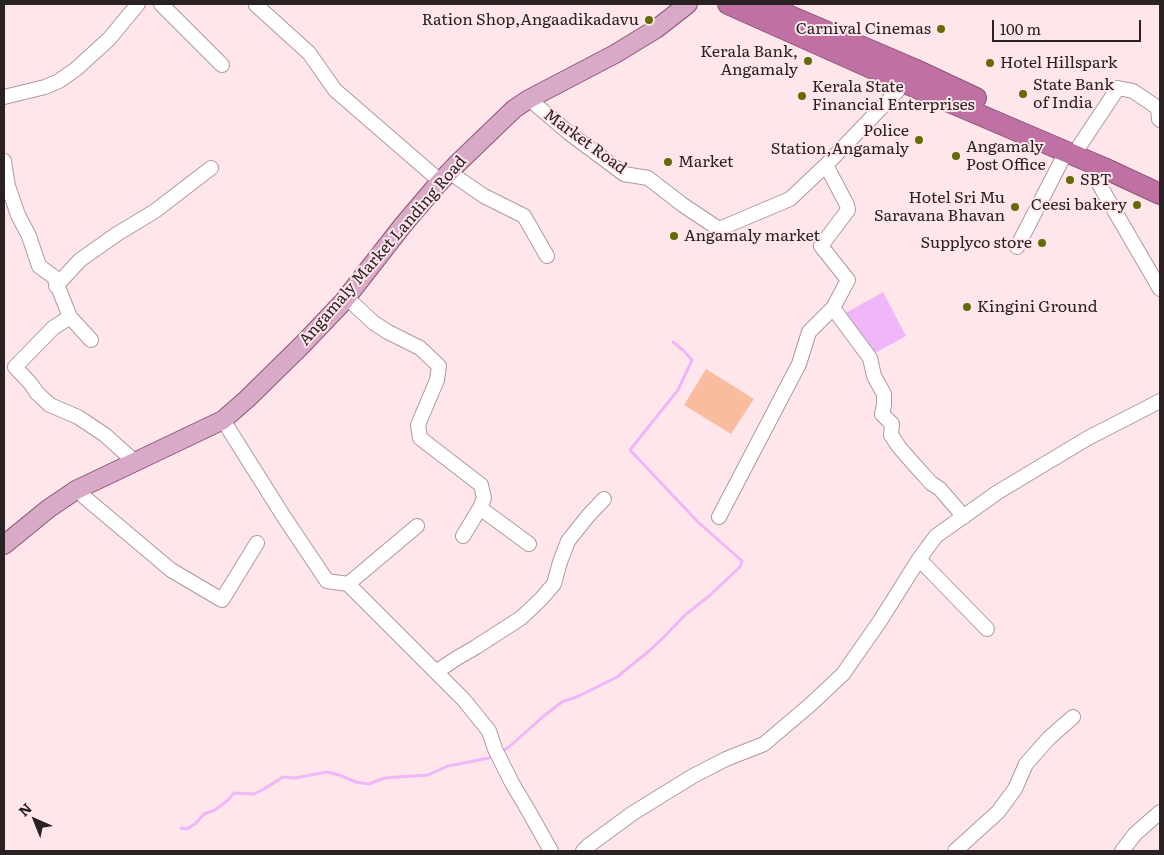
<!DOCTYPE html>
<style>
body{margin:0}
#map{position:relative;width:1164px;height:855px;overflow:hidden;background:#ffe6eb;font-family:Literata,serif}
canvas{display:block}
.frame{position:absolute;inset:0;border:5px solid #292122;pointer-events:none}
.north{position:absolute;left:10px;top:795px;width:50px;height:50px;-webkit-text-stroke:4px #ffe6eb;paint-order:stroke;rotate:316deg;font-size:14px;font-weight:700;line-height:20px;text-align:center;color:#292122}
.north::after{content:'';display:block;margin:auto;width:18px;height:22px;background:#292122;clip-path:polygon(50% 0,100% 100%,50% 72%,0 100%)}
.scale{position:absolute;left:992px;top:20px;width:149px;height:22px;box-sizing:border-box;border:2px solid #292122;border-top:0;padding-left:6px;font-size:15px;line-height:18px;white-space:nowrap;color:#292122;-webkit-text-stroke:4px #ffe6eb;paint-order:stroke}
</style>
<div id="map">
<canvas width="1164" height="855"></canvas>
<div class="frame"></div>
<div class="north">N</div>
<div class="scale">100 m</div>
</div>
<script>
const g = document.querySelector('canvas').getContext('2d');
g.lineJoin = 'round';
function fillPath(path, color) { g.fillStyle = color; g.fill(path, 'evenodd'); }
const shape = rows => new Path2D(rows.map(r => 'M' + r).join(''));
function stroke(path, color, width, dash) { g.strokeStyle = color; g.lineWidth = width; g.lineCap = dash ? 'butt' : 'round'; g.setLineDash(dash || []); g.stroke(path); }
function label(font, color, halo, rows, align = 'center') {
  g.font = font + ' Literata,serif'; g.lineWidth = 4; g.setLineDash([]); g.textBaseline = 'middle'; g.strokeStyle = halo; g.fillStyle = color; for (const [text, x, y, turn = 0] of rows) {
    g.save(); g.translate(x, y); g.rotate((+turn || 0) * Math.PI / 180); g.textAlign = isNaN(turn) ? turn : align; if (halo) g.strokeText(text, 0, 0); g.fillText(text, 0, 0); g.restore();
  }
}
const green = shape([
 [706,369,754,399,731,434,684,405]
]);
const water = shape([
 [883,292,906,336,875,353,842,315]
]);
const stream = shape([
 [500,752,509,747,545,715,562,702,579,696,617,677,649,651,663,638,685,615,709,596,740,567,742,561,698,522,630,450,678,390,692,360,683,350,673,342],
 [181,828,187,829,196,823,204,814,215,810,227,801,234,793,254,794,264,789,283,777,295,778,327,772,339,775,356,782,369,784,384,778,428,775,448,766,489,758,494,755]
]);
const minor = shape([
 [161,4,222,65],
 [256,5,309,53,335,90,440,181],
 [4,97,45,87,59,81,76,69,109,39,138,4],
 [529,99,569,133,624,174,648,178,683,205,719,229,790,199,826,165,905,83],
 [1080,145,1118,88,1133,91,1158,108,1159,119,1160,120],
 [4,161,8,186,18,215,29,236,39,266,54,277,70,317,91,340],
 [826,165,847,205,848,210,821,246,848,280,833,308,870,358,874,376,884,394,884,405,882,414,892,424,891,435,899,447,912,462,931,483,940,489,964,517],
 [1104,168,1099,184,1160,289],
 [449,172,484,196,524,216,547,256],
 [1017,247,1066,152],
 [56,286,80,260,117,234,155,211,211,168],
 [346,297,374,323,388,332,420,348,439,366,437,380,418,425,420,438,481,485,484,498,480,508,463,536],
 [70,317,53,328,15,367,31,384,37,393,50,405,78,417,105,435,135,462],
 [223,420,284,517,327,581,348,584,464,700,489,731,495,749,512,783,528,810,551,851],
 [76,490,171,570,222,600,257,543],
 [480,508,529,544],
 [719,517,799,364,809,332,833,308],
 [919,559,987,629],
 [348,584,417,526],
 [436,672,457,658,476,647,521,618,541,599,554,584,560,562,568,541,588,516,604,499],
 [583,851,588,846,633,813,693,776,726,759,764,744,810,705,843,674,880,621,919,559,936,536,998,492,1088,438,1160,401],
 [955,851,998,812,1015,789,1026,764,1049,738,1073,717],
 [1122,851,1135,834,1160,812]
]);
const major = shape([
 [4,545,48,509,76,490,223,420,247,399,303,344,343,302,403,225,437,185,458,163,514,109,529,99,615,54,656,29,688,4]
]);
const highway = shape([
 [728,4,905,83,1104,168,1160,194],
 [763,4,790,16,914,69,976,98]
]);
const markers = [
 [649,20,5,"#676906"],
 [941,29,5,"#676906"],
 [808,61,5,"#676906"],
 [990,63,5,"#676906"],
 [1023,94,5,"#676906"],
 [802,96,5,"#676906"],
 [919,140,5,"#676906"],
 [956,156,5,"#676906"],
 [668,162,5,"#676906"],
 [1070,180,5,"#676906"],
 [1137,205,5,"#676906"],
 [1015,207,5,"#676906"],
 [674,236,5,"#676906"],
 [1042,243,5,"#676906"],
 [967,307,5,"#676906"]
];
const poiNames = [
 ["Ration Shop,Angaadikadavu",639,20,"right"],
 ["Carnival Cinemas",931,29,"right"],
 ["Kerala Bank,",798,52,"right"],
 ["Angamaly",798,70,"right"],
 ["Hotel Hillspark",1000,63],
 ["State Bank",1033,85],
 ["of India",1033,103],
 ["Kerala State",812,87],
 ["Financial Enterprises",812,105],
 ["Police",909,131,"right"],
 ["Station,Angamaly",909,149,"right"],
 ["Angamaly",966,147],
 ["Post Office",966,165],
 ["Market",678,162],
 ["SBT",1080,180],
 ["Hotel Sri Mu",1005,198,"right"],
 ["Saravana Bhavan",1005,216,"right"],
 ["Ceesi bakery",1127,205,"right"],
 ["Angamaly market",684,236],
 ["Supplyco store",1032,243,"right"],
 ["Kingini Ground",977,307]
];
const streetNames = [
 ["Market Road",585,142,36],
 ["Angamaly Market Landing Road",383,251,-49]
];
fillPath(green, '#f9bc9f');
fillPath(water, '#efb6fa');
stroke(stream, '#efb6fa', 3);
stroke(minor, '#af989d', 16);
stroke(major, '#8b5576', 20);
stroke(highway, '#8b5576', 22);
stroke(minor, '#fff', 14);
stroke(major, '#d9aac8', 18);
stroke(highway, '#c071a3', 20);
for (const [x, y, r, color] of markers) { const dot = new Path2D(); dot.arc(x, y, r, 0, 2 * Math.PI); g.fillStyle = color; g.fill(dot); stroke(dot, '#ffe6eb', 2); }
label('16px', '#292122', '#ffe6eb', poiNames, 'left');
label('16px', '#292122', '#ffe6eb', streetNames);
</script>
